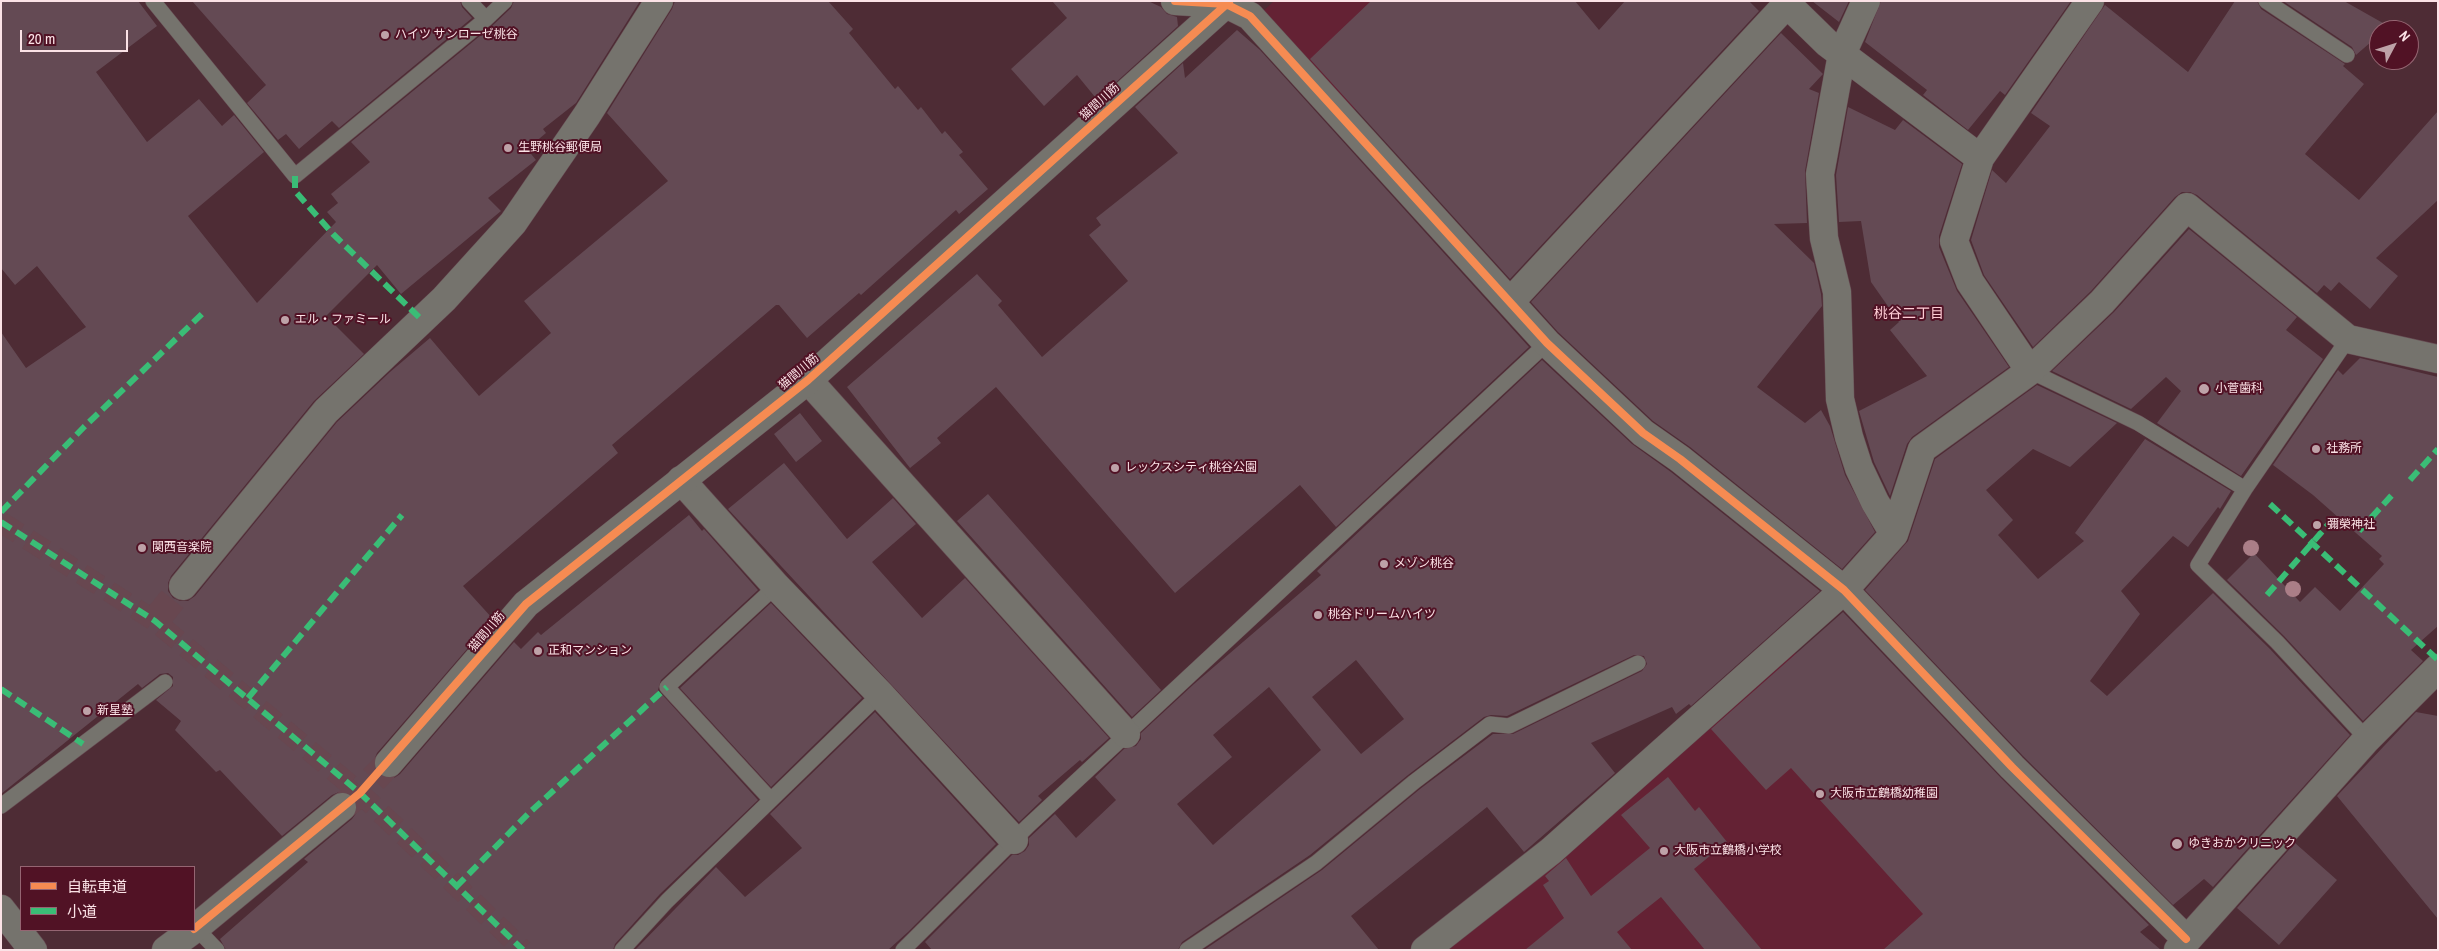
<!DOCTYPE html>
<meta charset="utf-8">
<style>
body{margin:0}
#map{position:relative;width:2439px;height:951px;overflow:hidden;background:#4e2c35;font-family:"Archivo Narrow","Noto Sans JP",sans-serif}
canvas{display:block}
.frame{position:absolute;inset:0;border:2px solid #fbe2e6;pointer-events:none}
.legend{position:absolute;left:20px;top:866px;width:175px;height:65px;box-sizing:border-box;background:#511225;border:1px solid #956572;margin:0;padding:6px 9px;list-style:none;font-size:15px;color:#fbe2e6}
.legend li{display:flex;align-items:center;gap:10px;height:25px}
.legend b{width:25px;border:1px solid #956572}
.north{position:absolute;left:2369px;top:20px;width:50px;height:50px;box-sizing:border-box;background:#511225;border:1px solid #956572;border-radius:50%;rotate:50deg;font-size:14px;font-weight:700;line-height:20px;text-align:center;color:#fbe2e6}
.north::after{content:'';display:block;margin:auto;width:18px;height:22px;background:#bea2a8;clip-path:polygon(50% 0,100% 100%,50% 72%,0 100%)}
.scale{position:absolute;left:20px;top:30px;width:108px;height:22px;box-sizing:border-box;border:2px solid #fbe2e6;border-top:0;padding-left:6px;font-size:15px;line-height:18px;white-space:nowrap;color:#fbe2e6;-webkit-text-stroke:4px #511225;paint-order:stroke}
</style>
<div id="map">
<canvas width="2439" height="951"></canvas>
<div class="frame"></div>
<ul class="legend">
<li><b style="height:6px;background:#f68b52"></b>自転車道</li>
<li><b style="height:6px;background:#3abd76"></b>小道</li>
</ul>
<div class="north">N</div>
<div class="scale">20 m</div>
</div>
<script>
const g = document.querySelector('canvas').getContext('2d');
g.lineJoin = 'round';
function fillPath(path, color) { g.fillStyle = color; g.fill(path, 'evenodd'); }
const shape = rows => new Path2D(rows.map(r => 'M' + r).join(''));
function stroke(path, color, width, dash) { g.strokeStyle = color; g.lineWidth = width; g.lineCap = dash ? 'butt' : 'round'; g.setLineDash(dash || []); g.stroke(path); }
function label(font, color, halo, rows, align = 'center') {
  g.font = font + ' "Archivo Narrow","Noto Sans JP",sans-serif'; g.lineWidth = 4; g.setLineDash([]); g.textBaseline = 'middle'; g.strokeStyle = halo; g.fillStyle = color; for (const [text, x, y, turn = 0] of rows) {
    g.save(); g.translate(x, y); g.rotate((+turn || 0) * Math.PI / 180); g.textAlign = isNaN(turn) ? turn : align; if (halo) g.strokeText(text, 0, 0); g.fillText(text, 0, 0); g.restore();
  }
}
const built = shape([
 [1274,1,1407,1,1436,31,1350,114,1257,17],
 [1792,649,1984,878,1988,950,1448,950,1557,860]
]);
const building = shape([
 [1,1,138,1,157,26,96,72,147,142,199,99,222,126,234,115,264,152,188,216,257,303,336,222,327,212,338,203,331,194,370,162,351,142,492,26,511,8,514,1,640,1,576,103,543,129,546,133,527,149,536,160,488,198,501,211,401,294,377,265,326,316,364,354,314,401,171,576,168,583,168,591,173,598,180,601,188,601,195,596,337,422,390,372,430,338,479,396,551,333,524,301,668,181,607,113,672,9,675,1,828,1,853,29,849,33,895,89,898,86,918,110,921,107,942,134,945,131,963,152,959,155,988,189,959,214,956,210,861,295,859,293,807,338,779,305,776,305,612,445,618,453,463,586,493,619,377,753,374,760,374,768,378,774,387,778,394,778,400,774,514,642,521,649,538,632,541,635,689,515,702,531,704,529,758,590,661,680,658,690,758,800,660,894,615,944,613,950,226,950,220,939,308,862,304,859,352,819,357,812,357,804,354,797,348,793,339,792,332,795,282,836,220,770,216,772,175,730,181,721,156,700,173,686,173,677,168,673,160,674,142,688,138,684,128,692,1,794,1,332,26,368,86,327,37,266,15,285,1,268],
 [192,1,460,1,462,7,472,18,339,128,332,121,299,149,286,134,278,140,247,103,266,85],
 [1052,1,1148,1,1161,7,1167,14,1177,17,1178,26,1114,84,1095,97,1077,75,1044,106,1011,69,1067,18],
 [1371,1,1575,1,1599,30,1625,1,1749,1,1759,11,1510,279,1310,59],
 [1812,1,1849,1,1839,22],
 [1881,1,2071,1,2005,95,2000,91,1968,130,1923,95,1927,90,1865,42],
 [2235,1,2257,1,2261,9,2345,64,2343,66,2364,84,2305,154,2359,200,2438,111,2438,200,2376,258,2398,276,2370,309,2339,282,2331,291,2324,285,2317,293,2197,195,2190,192,2182,192,2175,197,2091,291,2033,347,1984,275,1971,240,1992,170,2006,183,2050,126,2031,113,2105,5,2188,72],
 [2283,1,2344,1,2390,27,2386,30,2379,30,2379,35,2356,55,2352,47],
 [1237,30,1260,50,1529,347,1336,527,1300,485,1175,593,996,387,937,438,941,443,910,468,847,387,977,274,1002,301,998,305,1042,357,1128,281,1089,235,1101,225,1096,218,1178,153,1135,107,1183,63,1185,78],
 [1781,33,1823,74,1809,89,1819,93,1805,171,1807,223,1774,224,1814,263,1821,294,1822,306,1757,387,1805,423,1821,410,1830,426,1845,475,1875,532,1842,569,1690,447,1653,421,1558,332,1531,302],
 [1848,107,1895,130,1903,120,1962,164,1939,236,1939,247,1957,291,2009,367,1912,437,1907,444,1890,496,1874,462,1859,411,1927,376,1890,330,1899,322,1871,282,1861,221,1839,222,1836,175],
 [2189,229,2297,317,2286,330,2323,359,2241,476,2157,423,2181,391,2166,377,2131,409,2052,371,2114,312],
 [2360,358,2438,377,2438,626,2411,650,2423,661,2363,721,2284,636,2227,580,2254,553,2300,602,2315,587,2340,611,2384,564,2379,559,2382,556,2313,495,2273,465,2338,370,2343,375],
 [1542,360,1632,444,1671,472,1820,591,1691,706,1689,704,1676,714,1672,707,1591,743,1615,773,1524,852,1487,807,1351,916,1379,950,1204,950,1322,870,1420,789,1493,734,1513,734,1642,671,1647,664,1644,656,1634,655,1507,716,1491,715,1484,717,1408,775,1310,855,1182,942,1178,950,932,950,925,942,1012,855,1018,855,1025,851,1029,845,1029,838,1055,814,1076,838,1116,800,1095,777,1124,749,1136,746,1141,739,1141,733,1194,684,1321,575,1317,571],
 [1356,660,1404,719,1361,754,1312,697],
 [1269,687,1321,750,1213,845,1177,804,1232,757,1213,735],
 [2037,385,2117,423,2070,467,2033,449,1986,490,2013,520,1998,535,2038,579,2084,541,2075,533,2145,439,2231,491,2220,509,2218,507,2188,547,2173,536,2121,591,2140,614,2090,681,2107,696,2213,593,2270,649,2350,735,2213,887,2204,879,2173,905,2023,756,1865,590,1908,541,1935,459],
 [800,413,822,441,796,462,774,434],
 [784,463,847,539,893,498,916,524,872,562,922,618,965,578,1109,738,1082,762,1080,760,1038,796,1042,800,1019,822,728,509],
 [988,494,1161,690,1132,717,957,521],
 [771,603,862,698,771,787,680,688],
 [1843,612,2001,778,2149,925,2140,932,2161,950,1883,950,1923,914,1791,768,1766,790,1711,729],
 [875,712,996,844,908,932,888,950,635,950,716,867,745,897,802,848,770,814],
 [2416,712,2438,716,2438,919,2337,796],
 [1668,777,1695,811,1699,807,1727,842,1694,869,1762,950,1705,950,1661,897,1617,932,1632,950,1525,950,1564,918,1543,885,1549,881,1545,876,1566,858,1591,896,1650,848,1621,815],
 [2295,843,2337,880,2279,945,2237,908]
]);
const pedestrianTunnel = shape([
 [1,522,155,621,360,793,523,950]
]);
const minorTunnel = shape([
 [155,621,183,586]
]);
const tertiaryTunnel = shape([
 [342,807,360,793,389,763]
]);
const service = shape([
 [153,1,295,176,486,19,505,1],
 [469,1,486,19],
 [2266,1,2347,55],
 [2348,339,2245,489,2198,565,2277,642,2367,739],
 [2030,371,2138,423,2245,489],
 [771,800,667,687,776,586],
 [1,806,165,682],
 [196,928,217,950],
 [622,950,667,901,880,694],
 [903,950,1028,826,1547,343],
 [1187,950,1316,863,1414,782,1490,724,1509,726,1638,663]
]);
const minor = shape([
 [1175,1,1226,4,1250,16,1547,343,1643,433,1680,459,1844,590,2012,767,2186,939],
 [1784,1,1827,43,1980,158],
 [1866,1,1842,54,1820,174,1824,238,1837,292,1840,399,1849,437,1859,468,1875,502,1894,534],
 [1510,302,1787,4],
 [2030,371,1970,282,1954,241,1980,158,2090,1],
 [808,380,1126,734],
 [681,480,776,586,880,694,1014,840],
 [183,586,326,411,444,299,513,223,587,115,659,1],
 [1,909,33,950],
 [1425,950,1551,851,1844,590,1894,534,1922,449,2030,371,2102,302,2187,207,2348,339,2438,359],
 [2178,950,2367,739,2438,668]
]);
const tertiary = shape([
 [389,763,526,604,808,380,1229,1],
 [194,929,342,807],
 [166,950,193,930]
]);
const quiet = shape([
 [295,176,295,191,333,234,422,320],
 [2410,480,2438,449],
 [2270,504,2438,660],
 [1,512,84,427,203,313],
 [1,522,155,621,360,793,523,950],
 [2359,531,2392,495],
 [2267,595,2333,519],
 [1,689,83,744],
 [248,698,402,515],
 [456,887,529,813,667,687]
]);
const cycleway = shape([
 [1175,1,1226,4,1250,16,1547,343,1643,433,1680,459,1844,590,2012,767,2186,939],
 [194,929,360,793,526,604,808,380,1229,2]
]);
const trees = [
 [2251,548],
 [2293,589]
];
const markers = [
 [385,35,5,"#bea2a8"],
 [508,148,5,"#bea2a8"],
 [285,320,5,"#bea2a8"],
 [2204,389,6,"#bea2a8"],
 [2316,449,5,"#bea2a8"],
 [1115,468,5,"#bea2a8"],
 [2317,525,5,"#bea2a8"],
 [142,548,5,"#bea2a8"],
 [1384,564,5,"#bea2a8"],
 [1318,615,5,"#bea2a8"],
 [538,651,5,"#bea2a8"],
 [87,711,5,"#bea2a8"],
 [1820,794,5,"#bea2a8"],
 [2177,844,6,"#bea2a8"],
 [1664,851,5,"#bea2a8"]
];
const poiNames = [
 ["ハイツ サンローゼ桃谷",395,35],
 ["生野桃谷郵便局",518,148],
 ["エル・ファミール",295,320],
 ["小菅歯科",2215,389],
 ["社務所",2326,449],
 ["レックスシティ桃谷公園",1125,468],
 ["彌榮神社",2327,525],
 ["関西音楽院",152,548],
 ["メゾン桃谷",1394,564],
 ["桃谷ドリームハイツ",1328,615],
 ["正和マンション",548,651],
 ["新星塾",97,711],
 ["大阪市立鶴橋幼稚園",1830,794],
 ["ゆきおかクリニック",2188,844],
 ["大阪市立鶴橋小学校",1674,851]
];
const streetNames = [
 ["猫間川筋",1100,102,-42],
 ["猫間川筋",799,372,-40],
 ["猫間川筋",487,632,-49]
];
const neighbourhoodNames = [
 ["桃谷二丁目",1909,314]
];
fillPath(built, '#642234');
fillPath(building, '#644a54');
stroke(pedestrianTunnel, '#684750', 21, [21, 11]);
stroke(minorTunnel, '#684750', 28, [28, 14]);
stroke(tertiaryTunnel, '#684750', 28, [28, 14]);
stroke(service, '#674c53', 16);
stroke(minor, '#674c53', 29);
stroke(tertiary, '#674c53', 29);
stroke(service, '#75736d', 15);
stroke(minor, '#75736d', 28);
stroke(tertiary, '#75736d', 28);
stroke(quiet, '#3abd76', 6, [12, 6]);
stroke(cycleway, '#f68b52', 8);
g.fillStyle = '#aa7e87';
for (const [x, y] of trees) { g.beginPath(); g.arc(x, y, 8, 0, 2 * Math.PI); g.fill(); }
for (const [x, y, r, color] of markers) { const dot = new Path2D(); dot.arc(x, y, r, 0, 2 * Math.PI); g.fillStyle = color; g.fill(dot); stroke(dot, '#511225', 2); }
label('12px', '#fbe2e6', '#511225', poiNames, 'left');
label('12px', '#fbe2e6', '#511225', streetNames);
label('14px', '#fdccd4', '#511225', neighbourhoodNames);
</script>
